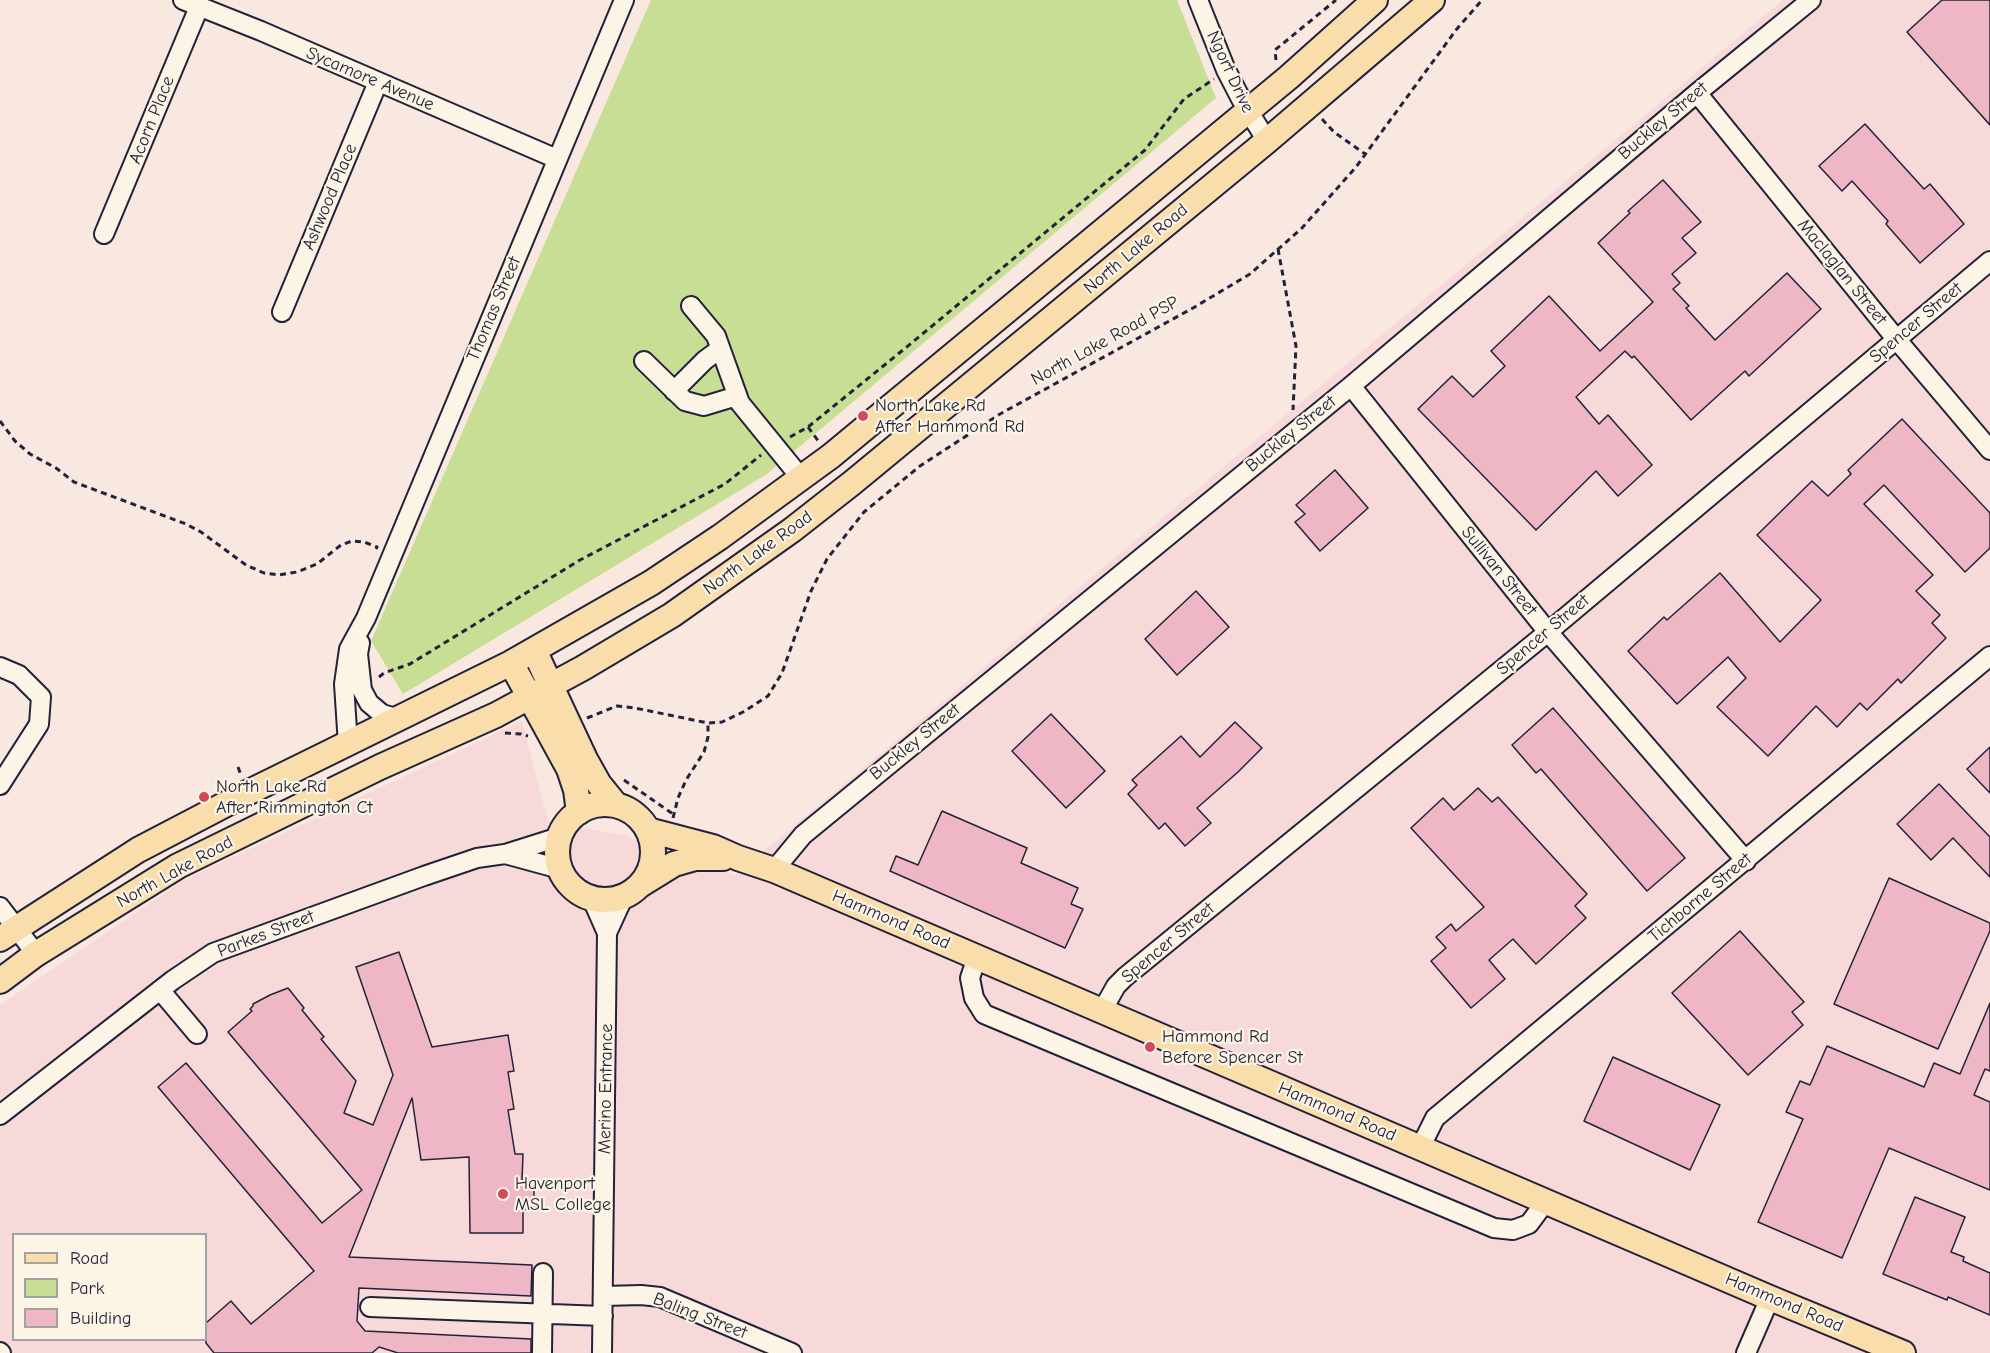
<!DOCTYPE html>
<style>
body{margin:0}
#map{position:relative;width:1990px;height:1353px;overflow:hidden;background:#f9e8df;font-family:"Comic Neue",sans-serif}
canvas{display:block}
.legend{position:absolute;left:12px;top:1233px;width:195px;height:108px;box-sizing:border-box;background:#fcf5e5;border:2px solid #a5a1a1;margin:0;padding:8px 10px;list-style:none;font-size:18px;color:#22223b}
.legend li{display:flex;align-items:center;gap:12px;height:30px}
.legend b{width:30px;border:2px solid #a5a1a1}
</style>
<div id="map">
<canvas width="1990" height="1353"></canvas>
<ul class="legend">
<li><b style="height:8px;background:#f9deab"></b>Road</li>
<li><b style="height:16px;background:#c7de94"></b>Park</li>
<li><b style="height:16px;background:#efb6c6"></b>Building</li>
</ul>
</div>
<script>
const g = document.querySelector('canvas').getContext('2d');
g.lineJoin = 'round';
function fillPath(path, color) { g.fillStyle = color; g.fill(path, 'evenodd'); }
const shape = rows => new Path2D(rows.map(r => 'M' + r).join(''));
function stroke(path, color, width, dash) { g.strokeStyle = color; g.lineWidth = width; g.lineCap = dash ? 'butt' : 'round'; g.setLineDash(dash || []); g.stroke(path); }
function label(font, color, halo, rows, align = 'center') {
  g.font = font + ' "Comic Neue",sans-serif'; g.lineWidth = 4.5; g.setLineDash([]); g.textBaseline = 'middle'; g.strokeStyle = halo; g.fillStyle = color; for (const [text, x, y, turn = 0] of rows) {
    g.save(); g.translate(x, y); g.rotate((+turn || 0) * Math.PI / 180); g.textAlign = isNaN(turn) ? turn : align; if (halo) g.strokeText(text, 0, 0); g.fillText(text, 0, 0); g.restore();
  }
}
const built = shape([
 [1783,0,1990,0,1990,1353,0,1353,0,1005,184,880,522,721,548,821,626,836,735,875],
 [14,1234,206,1234,206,1340,14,1340]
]);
const green = shape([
 [651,0,1177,0,1216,98,767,474,403,694,371,641]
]);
const building = shape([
 [1942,0,1990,0,1990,125,1907,32,1942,0],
 [1865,124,1924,189,1930,184,1964,224,1920,263,1886,224,1888,221,1852,181,1842,191,1819,166,1865,124],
 [1663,180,1701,222,1682,238,1696,253,1672,274,1680,283,1673,289,1689,306,1686,308,1715,340,1787,273,1821,309,1749,376,1745,371,1691,420,1634,356,1632,358,1625,351,1576,397,1599,424,1608,415,1652,465,1618,496,1596,471,1536,530,1418,409,1452,376,1473,397,1505,366,1491,351,1549,296,1600,351,1653,302,1598,243,1630,213,1628,211,1663,180],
 [1902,419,1990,513,1990,548,1965,572,1884,485,1864,504,1933,575,1916,591,1940,615,1932,623,1946,638,1901,683,1898,679,1867,710,1860,703,1837,727,1816,706,1768,756,1717,707,1746,678,1728,657,1677,704,1628,651,1664,617,1667,620,1720,573,1780,642,1821,600,1757,535,1812,481,1828,496,1851,474,1848,470,1902,419],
 [1335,470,1368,508,1320,551,1295,522,1305,514,1296,505,1335,470],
 [1196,591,1229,627,1177,675,1145,639,1196,591],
 [1553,708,1685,858,1647,891,1541,769,1536,773,1512,745,1553,708],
 [1051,714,1105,771,1066,808,1012,751,1051,714],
 [1235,722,1262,748,1238,772,1197,808,1211,823,1185,846,1165,823,1159,829,1128,794,1137,785,1132,780,1181,736,1200,757,1235,722],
 [1990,747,1990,793,1967,769,1990,747],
 [1939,784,1990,837,1990,877,1953,838,1931,860,1897,824,1939,784],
 [1478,788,1492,802,1498,797,1587,894,1575,906,1586,918,1536,964,1513,939,1489,960,1505,979,1471,1008,1431,961,1446,948,1436,937,1451,924,1456,931,1484,907,1411,828,1443,798,1454,810,1478,788],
 [942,811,1027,848,1021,863,1078,888,1071,904,1083,909,1065,948,890,871,896,856,918,865,942,811],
 [1889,878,1990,923,1990,931,1938,1049,1834,1004,1889,878],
 [1740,931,1804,1002,1792,1012,1803,1025,1748,1075,1672,993,1740,931],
 [399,952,432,1047,508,1035,514,1071,508,1072,514,1109,508,1110,515,1154,523,1154,522,1180,534,1180,534,1211,523,1209,523,1233,470,1233,469,1157,421,1160,412,1098,349,1257,532,1265,531,1296,359,1288,357,1321,365,1331,531,1339,531,1353,398,1353,379,1347,372,1353,214,1353,206,1343,206,1323,231,1301,251,1324,314,1271,158,1087,186,1063,322,1223,362,1190,228,1032,252,1011,250,1009,253,1006,253,1004,270,995,288,988,304,1008,302,1010,324,1037,321,1039,356,1081,344,1113,373,1125,393,1075,356,967,399,952],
 [1990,1003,1990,1071,1985,1069,1974,1095,1990,1102,1990,1190,1889,1148,1842,1258,1758,1222,1803,1119,1786,1112,1800,1081,1810,1085,1827,1046,1924,1087,1934,1063,1960,1074,1990,1003],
 [1613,1057,1720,1105,1690,1170,1584,1121,1613,1057],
 [1915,1197,1965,1217,1951,1252,1964,1257,1963,1261,1990,1273,1990,1315,1948,1297,1947,1300,1883,1274,1915,1197]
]);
const path = shape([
 [1276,60,1275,50,1336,0],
 [1322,119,1334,132,1365,154],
 [1278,249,1296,346,1293,410],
 [0,421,15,441,30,454,56,468,74,482,186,524,201,532,246,565,264,573,279,575,297,572,317,564,341,545,352,541,364,542,377,547,376,549],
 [808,427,819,442],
 [790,437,808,427,903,350,1145,150,1184,99,1214,79],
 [379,677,384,673,410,664,580,560,725,484,761,455],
 [587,718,617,706,635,708,708,723,722,722,743,712,768,696,782,673,811,591,827,559,864,512,920,466,1000,414,1193,308,1250,274,1302,228,1356,167,1456,30,1482,0],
 [505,733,521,734,528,736],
 [238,767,241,775],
 [624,780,673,814],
 [673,818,678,798,686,780,704,752,708,737,708,723]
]);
const minor = shape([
 [183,0,261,31,557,159],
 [1198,0,1226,70,1241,99,1267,141],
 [1697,93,1897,340,1990,450],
 [104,234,199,7],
 [691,306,716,336,740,403,801,478],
 [282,312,378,82],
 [644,361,685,401,704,406,737,396],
 [1351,386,1548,632,1746,861],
 [674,391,705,360,720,349],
 [360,643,358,654,362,690,369,703,382,714,399,719],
 [0,667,19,675,41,697,39,724,0,785],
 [348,745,344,684,349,649,366,618,624,0],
 [505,854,560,869],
 [774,870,803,835,1351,386,1697,93,1811,0],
 [592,899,607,933,602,1353],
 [0,907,36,954],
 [607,933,624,896],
 [977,957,970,978,974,998,984,1014,1494,1228,1513,1230,1529,1224,1546,1201],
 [160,990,197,1034],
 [1102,1011,1116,986,1125,977,1548,632,1990,261],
 [0,1115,173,980,213,953,424,876,477,858,505,854,559,837],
 [1420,1148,1435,1118,1990,656],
 [604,1296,641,1295,660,1297,792,1353],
 [370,1307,603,1316],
 [0,1352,1,1353],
 [542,1353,543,1273],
 [1746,1353,1770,1298]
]);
const major = shape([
 [534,650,585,759,599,784,616,805],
 [511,663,569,769,576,790,579,812],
 '557 852a48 48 0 1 1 96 0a48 48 0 1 1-96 0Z',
 [648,830,713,847,738,858,774,870,1770,1298,1903,1353],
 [640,885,674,864,695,858,723,858],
 [0,939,138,850,249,792,511,663,651,583,720,537,831,456,1289,77,1375,0],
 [0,981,36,954,178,866,380,767,496,715,583,668,672,615,792,530,852,483,1267,141,1432,0]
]);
const markers = [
 [863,416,6,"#d1495b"],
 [204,797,6,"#d1495b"],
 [1150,1047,6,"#d1495b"],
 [503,1194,6,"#d1495b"]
];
const streetNames = [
 ["Ngort Drive",1230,72,65],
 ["Sycamore Avenue",370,79,23],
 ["Acorn Place",152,120,-68],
 ["Buckley Street",1663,121,-40],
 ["Ashwood Place",330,197,-67],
 ["North Lake Road",1136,249,-40],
 ["Maclaglan Street",1842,272,51],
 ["Thomas Street",494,309,-67],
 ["Spencer Street",1916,323,-40],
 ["North Lake Road PSP",1105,341,-29],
 ["Buckley Street",1291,434,-39],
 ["North Lake Road",758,553,-36],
 ["Sullivan Street",1499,571,51],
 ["Spencer Street",1543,635,-40],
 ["Buckley Street",915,742,-39],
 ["North Lake Road",175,872,-29],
 ["Tichborne Street",1700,898,-40],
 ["Hammond Road",891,920,23],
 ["Parkes Street",266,934,-21],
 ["Spencer Street",1168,943,-40],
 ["Merino Entrance",606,1089,-89],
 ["Hammond Road",1337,1112,23],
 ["Hammond Road",1784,1303,23],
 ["Baling Street",700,1316,21]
];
const poiNames = [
 ["North Lake Rd",875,406],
 ["After Hammond Rd",875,427],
 ["North Lake Rd",216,787],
 ["After Rimmington Ct",216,808],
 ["Hammond Rd",1162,1037],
 ["Before Spencer St",1162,1058],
 ["Havenport",515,1184],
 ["MSL College",515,1205]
];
fillPath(built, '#f6d9d8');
fillPath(green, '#c7de94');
fillPath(building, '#efb6c6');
stroke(building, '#22223b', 1.5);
stroke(minor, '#22223b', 22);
stroke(major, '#22223b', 28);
stroke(path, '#22223b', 3, [6, 4.5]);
stroke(minor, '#fcf5e5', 18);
stroke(major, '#f9deab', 24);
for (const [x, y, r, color] of markers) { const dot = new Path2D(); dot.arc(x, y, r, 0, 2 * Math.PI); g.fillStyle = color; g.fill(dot); stroke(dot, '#fcf5e5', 2); }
label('18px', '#22223b', '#fcf5e5', streetNames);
label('18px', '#22223b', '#fcf5e5', poiNames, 'left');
</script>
